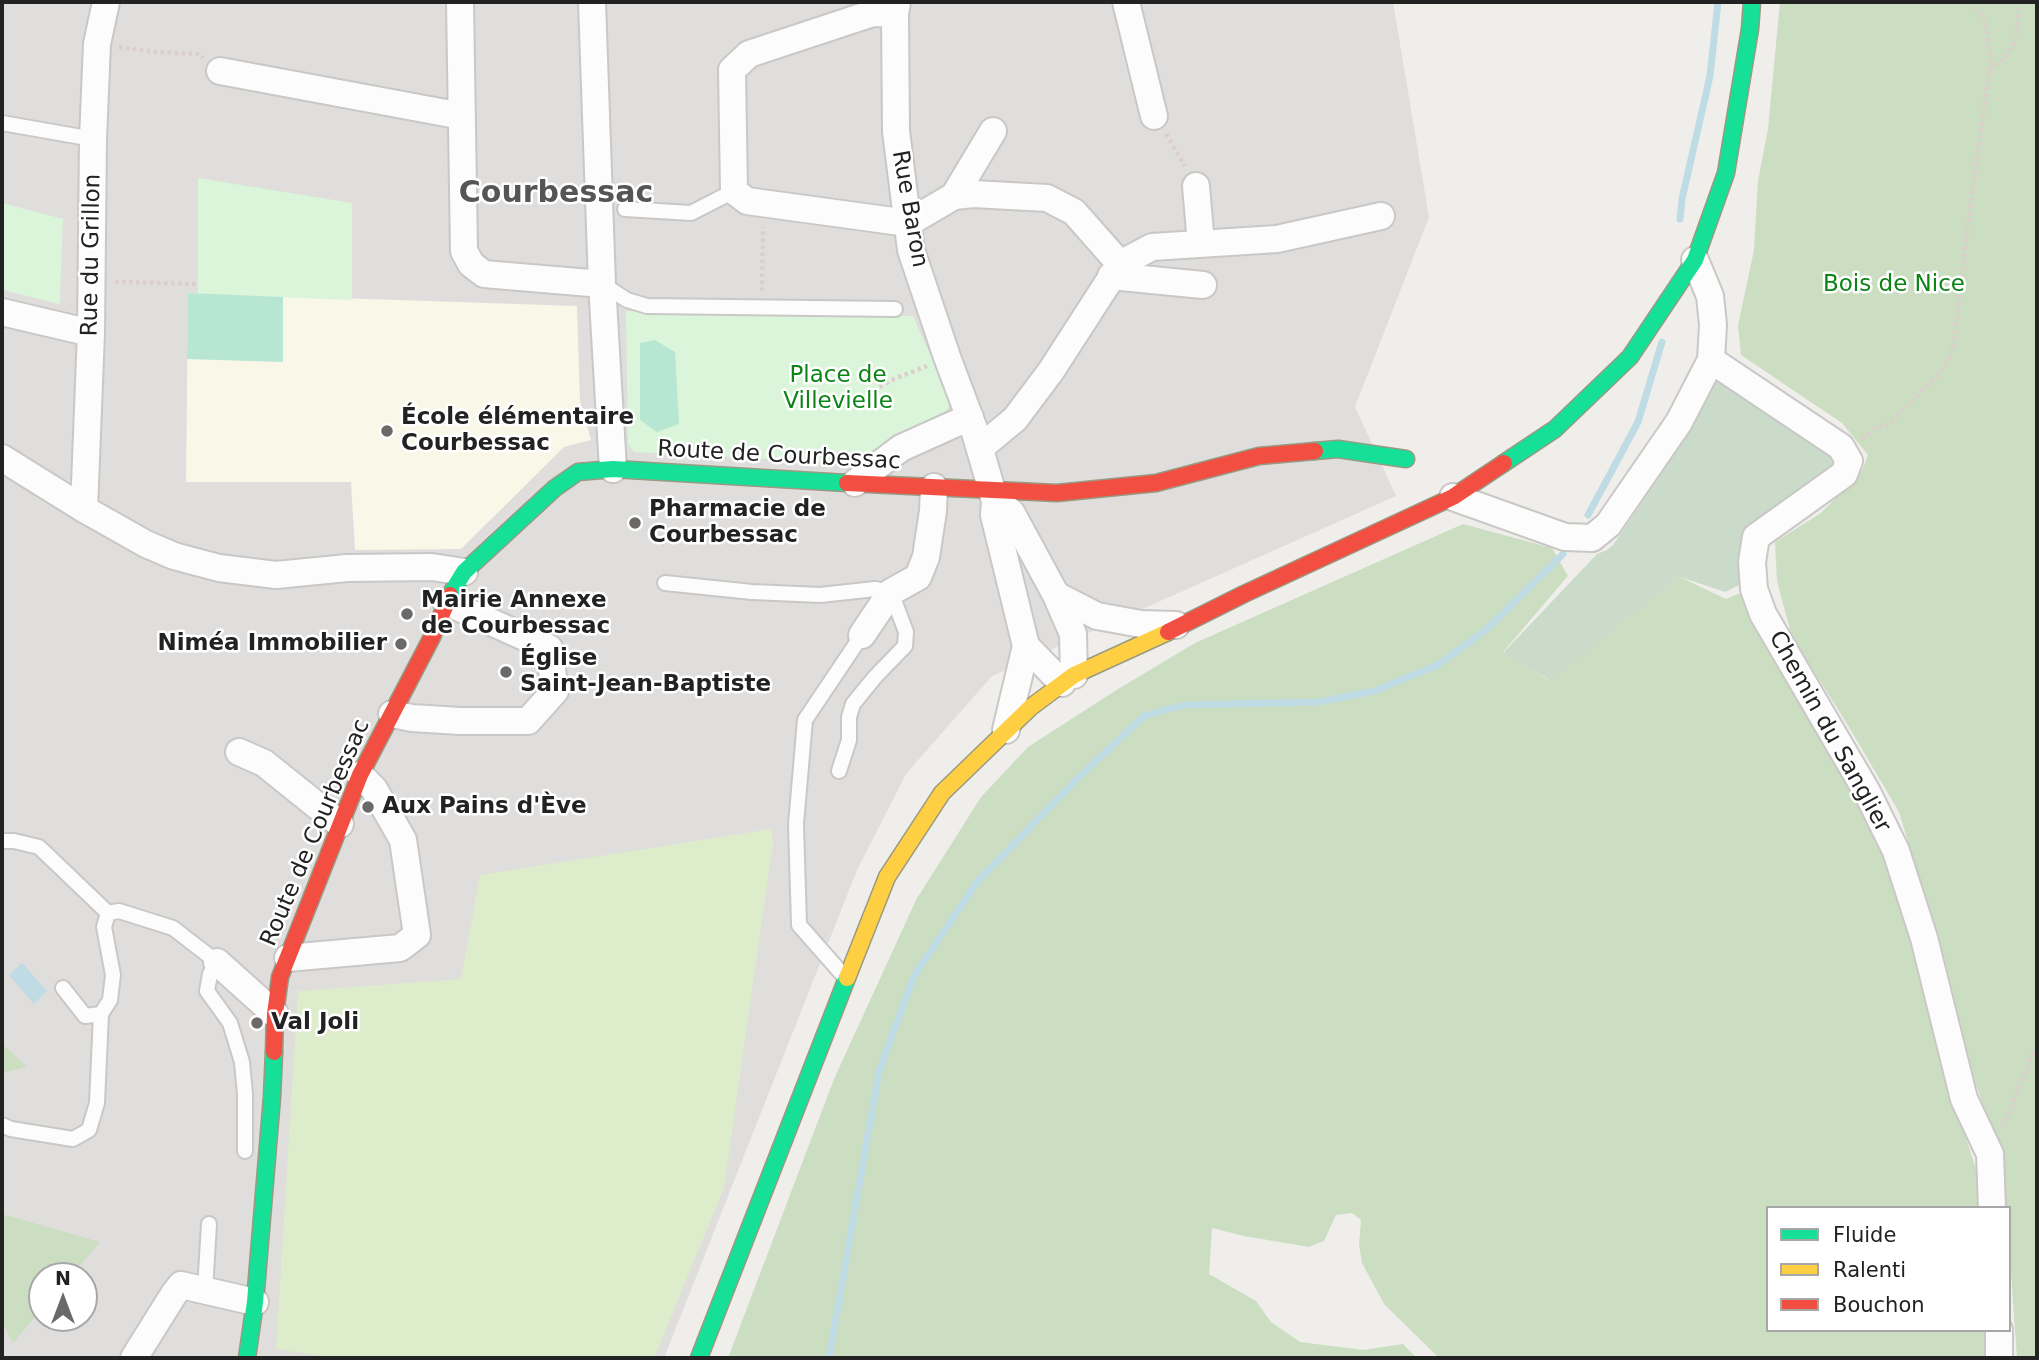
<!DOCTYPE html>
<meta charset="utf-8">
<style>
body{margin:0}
#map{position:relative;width:2039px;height:1360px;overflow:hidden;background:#f0eeeb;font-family:"DejaVu Sans",sans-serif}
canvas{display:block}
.frame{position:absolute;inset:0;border:4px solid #222;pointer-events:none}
.legend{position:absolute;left:1766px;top:1206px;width:245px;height:126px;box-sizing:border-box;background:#fff;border:2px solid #a7a7a7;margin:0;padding:9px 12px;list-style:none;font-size:21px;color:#222}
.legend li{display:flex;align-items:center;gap:14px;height:35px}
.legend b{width:35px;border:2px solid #a7a7a7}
.north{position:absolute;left:28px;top:1262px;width:70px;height:70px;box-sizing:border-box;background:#fff;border:2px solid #a7a7a7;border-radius:50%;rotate:0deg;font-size:19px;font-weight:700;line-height:28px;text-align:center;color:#222}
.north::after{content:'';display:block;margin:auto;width:24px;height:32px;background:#6a6968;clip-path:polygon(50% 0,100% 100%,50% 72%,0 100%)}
</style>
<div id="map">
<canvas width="2039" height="1360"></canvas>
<div class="frame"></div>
<ul class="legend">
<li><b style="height:9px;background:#16e098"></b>Fluide</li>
<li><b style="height:9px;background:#ffcf43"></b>Ralenti</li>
<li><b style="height:9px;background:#f24e42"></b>Bouchon</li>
</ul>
<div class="north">N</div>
</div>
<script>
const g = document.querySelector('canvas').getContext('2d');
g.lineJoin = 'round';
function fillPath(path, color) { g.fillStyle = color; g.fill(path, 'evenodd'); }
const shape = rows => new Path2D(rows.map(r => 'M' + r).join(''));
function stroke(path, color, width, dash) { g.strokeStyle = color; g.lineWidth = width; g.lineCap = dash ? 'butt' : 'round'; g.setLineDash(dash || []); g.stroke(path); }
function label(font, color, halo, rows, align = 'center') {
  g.font = font + ' "DejaVu Sans",sans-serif'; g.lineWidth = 5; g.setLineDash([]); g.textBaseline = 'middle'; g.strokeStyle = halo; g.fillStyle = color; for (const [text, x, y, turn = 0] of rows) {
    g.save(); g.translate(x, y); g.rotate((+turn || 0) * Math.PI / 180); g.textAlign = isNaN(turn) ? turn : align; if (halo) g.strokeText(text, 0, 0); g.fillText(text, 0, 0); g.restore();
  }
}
const residential = shape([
 [2,2,1393,2,1429,217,1355,407,1396,496,992,676,906,774,857,870,664,1358,2,1358],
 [42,1276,84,1276,84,1318,42,1318]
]);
const education = shape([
 [188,293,577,306,580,401,591,440,564,447,461,549,355,550,351,482,186,482]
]);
const grass = shape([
 [771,829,773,842,724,1188,654,1358,336,1358,276,1349,298,991,461,979,480,875]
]);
const forest = shape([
 [1780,2,2037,2,2037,1358,2017,1358,2009,1244,2009,1208,2006,1208,2001,1153,1976,1085,1937,937,1899,812,1846,722,1792,637,1777,581,1775,542,1821,513,1862,471,1868,455,1842,423,1741,355,1738,325,1754,250,1758,181,1768,129],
 [1463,524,1552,548,1568,576,1503,652,1550,681,1680,577,1726,599,1745,591,1863,813,1907,910,1960,1120,1980,1181,1981,1208,1768,1208,1768,1330,1989,1330,1990,1358,1439,1358,1384,1304,1362,1263,1359,1245,1361,1220,1352,1213,1336,1215,1324,1241,1309,1247,1244,1236,1212,1228,1209,1274,1256,1301,1271,1322,1300,1342,1363,1350,1403,1344,1417,1358,728,1358,834,1079,916,900,981,797,1028,747,1118,689,1195,643],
 [2,1043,27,1067,2,1073],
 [2,1214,100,1242,71,1276,42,1276,42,1309,13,1343,2,1322]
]);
const cemetery = shape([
 [1719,374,1834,454,1833,472,1744,540,1748,581,1725,592,1680,577,1551,681,1503,653,1597,554,1607,550,1613,545,1693,426]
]);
const park = shape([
 [198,178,352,203,352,300,198,294],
 [2,203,63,219,60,304,2,290],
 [626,311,913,316,951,402,946,411,897,436,859,464,634,452,628,444]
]);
const pitch = shape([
 [188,293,283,297,283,362,187,359],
 [655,340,675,352,679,424,657,432,640,420,640,343]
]);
const parking = shape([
 [2,133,70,146,65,177,2,162],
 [63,219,79,220,78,298,60,297]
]);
const water = shape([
 [22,963,47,991,34,1004,9,975]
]);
const stream = shape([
 [1680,219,1682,199,1710,76,1718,2],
 [1588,515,1638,422,1662,342],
 [829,1358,879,1071,914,976,977,882,1079,777,1144,716,1184,705,1319,702,1374,691,1438,665,1488,628,1563,554]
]);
const path = shape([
 [119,47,155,52,198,54,203,58],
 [1989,70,2005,58,2015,42,2020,2],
 [1166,134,1185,166],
 [115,282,198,284],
 [762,291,763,227],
 [861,397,894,379,927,366],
 [1862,439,1873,429,1889,424,1937,376,1947,363,1954,344,1968,223,1989,73,1990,55,1985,21,1971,2],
 [2003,1127,2037,1044]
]);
const lane = shape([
 [2,123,93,139],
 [625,209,691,213,734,191],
 [602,284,627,300,647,306,895,309],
 [665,583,752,592,820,595,875,589,891,592,906,632,905,646,875,677,853,704,849,717,849,740,839,771],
 [2,841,14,841,39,847,108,913,119,911,173,928,217,962,210,974,207,991,230,1023,242,1062,245,1094,245,1151],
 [844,976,799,925,796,824,805,720,862,635],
 [63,988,85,1016,101,1014],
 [2,1125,11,1129,73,1139,89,1130,97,1103,101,1014,110,1000,113,975,104,927,108,913],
 [205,1290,209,1224]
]);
const street = shape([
 [460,2,464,251,471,264,484,274,602,284],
 [592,2,602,284,613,469],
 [897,2,895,14,896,131,911,250,947,357,974,429,995,501,994,515,1026,646,1006,730],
 [1126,2,1154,116],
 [895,14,873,13,749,54,732,70,734,191,747,201,908,223,954,196,973,194,1047,198,1074,212,1120,264],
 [220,71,462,116],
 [1196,186,1201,244],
 [954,196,993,131],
 [1111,276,1203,285],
 [2,312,91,333],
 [1711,360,1841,447,1849,461,1844,474,1756,537,1752,562,1754,589,1763,614,1867,792,1896,851,1924,938,1964,1099,1990,1154,1992,1208],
 [980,448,1015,419,1051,371,1120,264,1152,247,1277,239,1381,216],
 [2,458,84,509,146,544,174,556,219,568,276,575,347,568,432,567,464,572],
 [855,483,901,448,970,417],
 [1453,497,1565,537,1592,538,1608,525,1679,422,1711,360,1713,325,1710,296,1695,260],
 [995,501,1011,512,1056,595,1073,634,1074,675],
 [84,509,91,333,93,139,97,44,106,2],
 [1056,595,1097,616,1141,624,1176,625],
 [862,635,891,592,918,577,926,557,933,511,934,487],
 [1026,646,1062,683],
 [392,714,412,718,460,721,528,721,555,691,549,648,446,602],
 [239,752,264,763,340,824],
 [288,958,400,948,417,935,403,840,374,789,360,775],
 [217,962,275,1014],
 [1999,1330,1999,1358],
 [134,1358,174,1294,181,1285,255,1302]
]);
const fast = shape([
 [1315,451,1338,449,1406,459],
 [1504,463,1555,429,1630,357,1695,260,1726,173,1750,29,1752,2],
 [450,595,464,572,555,488,578,472,613,469,847,483],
 [247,1358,255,1302,272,1097,274,1052],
 [699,1358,847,978]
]);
const slow = shape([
 [847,978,887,877,942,793,1031,707,1074,675,1168,632]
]);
const jam = shape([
 [847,483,1057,493,1156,483,1259,456,1315,451],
 [1168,632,1244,594,1453,497,1504,463],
 [274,1052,275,1014,280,977,360,775,432,637,450,595]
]);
const markers = [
 [387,431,7,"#6a6968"],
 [635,523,7,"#6a6968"],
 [407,614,7,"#6a6968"],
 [401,644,7,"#6a6968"],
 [506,672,7,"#6a6968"],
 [368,807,7,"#6a6968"],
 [257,1023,7,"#6a6968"]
];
const streetNames = [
 ["Rue Baron",909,209,80],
 ["Rue du Grillon",92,255,-89],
 ["Route de Courbessac",779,456,3],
 ["Chemin du Sanglier",1829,732,61],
 ["Route de Courbessac",316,833,-67]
];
const parkNames = [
 ["Bois de Nice",1894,285],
 ["Place de",838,376],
 ["Villevielle",838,402]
];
const poiNames = [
 ["École élémentaire",401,418],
 ["Courbessac",401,444],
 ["Pharmacie de",649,510],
 ["Courbessac",649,536],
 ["Mairie Annexe",421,601],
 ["de Courbessac",421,627],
 ["Niméa Immobilier",387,644,"right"],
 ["Église",520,659],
 ["Saint-Jean-Baptiste",520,685],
 ["Aux Pains d'Ève",382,807],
 ["Val Joli",271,1023]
];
const districtNames = [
 ["Courbessac",556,194]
];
fillPath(residential, '#dfdedc');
fillPath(education, '#f8f7e8');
fillPath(grass, '#ddeccb');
fillPath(forest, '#cbdec1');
fillPath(cemetery, '#cadbca');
fillPath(park, '#daf5da');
fillPath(pitch, '#b7e6d2');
fillPath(parking, '#e0dfde');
fillPath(water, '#bfdbe3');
stroke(stream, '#bfdbe3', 7);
stroke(lane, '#c9c8c7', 18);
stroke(street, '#c9c8c7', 30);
stroke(fast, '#999a82', 19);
stroke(slow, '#999a82', 19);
stroke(jam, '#999a82', 19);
stroke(path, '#dccecd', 4.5, [3.5, 3.5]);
stroke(lane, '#fdfcfc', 14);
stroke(street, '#fdfcfc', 26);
stroke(fast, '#16e098', 16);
stroke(slow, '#ffcf43', 16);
stroke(jam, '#f24e42', 16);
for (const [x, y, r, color] of markers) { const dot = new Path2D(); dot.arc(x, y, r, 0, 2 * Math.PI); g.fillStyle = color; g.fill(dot); stroke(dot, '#fff', 2.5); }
label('23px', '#222', '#fff', streetNames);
label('23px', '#0c8416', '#fff', parkNames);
label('bold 23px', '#222', '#fff', poiNames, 'left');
label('bold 30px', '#555', '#fff', districtNames);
</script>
